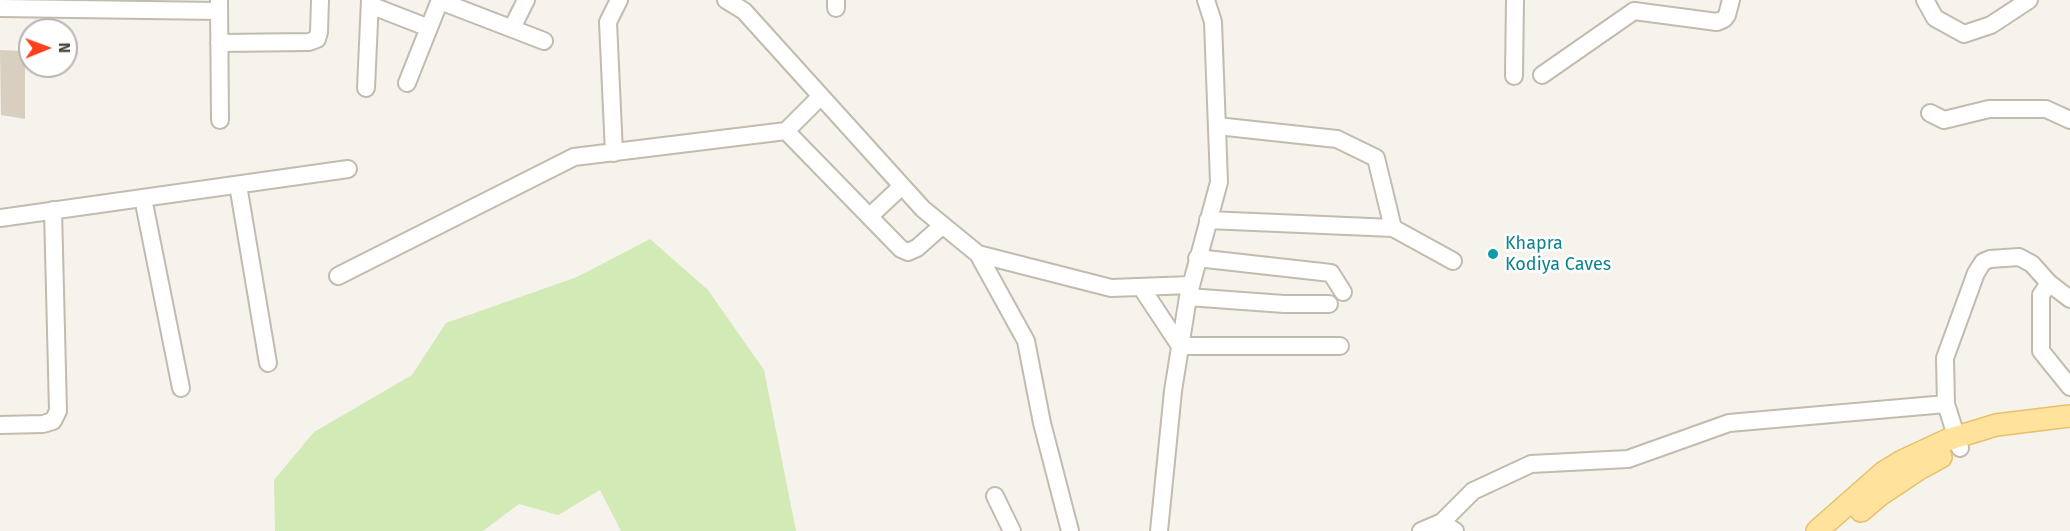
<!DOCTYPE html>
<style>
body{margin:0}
#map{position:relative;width:2070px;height:531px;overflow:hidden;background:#f6f3ec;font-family:"Fira Sans",sans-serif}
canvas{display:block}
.north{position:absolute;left:18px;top:18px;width:60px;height:60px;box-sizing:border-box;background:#fff;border:2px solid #b7b4b0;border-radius:50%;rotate:89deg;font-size:16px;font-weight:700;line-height:24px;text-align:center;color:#4b4439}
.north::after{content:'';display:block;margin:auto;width:21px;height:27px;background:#fc3f1d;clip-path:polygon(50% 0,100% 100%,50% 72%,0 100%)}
</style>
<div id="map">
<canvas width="2070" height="531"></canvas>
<div class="north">N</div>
</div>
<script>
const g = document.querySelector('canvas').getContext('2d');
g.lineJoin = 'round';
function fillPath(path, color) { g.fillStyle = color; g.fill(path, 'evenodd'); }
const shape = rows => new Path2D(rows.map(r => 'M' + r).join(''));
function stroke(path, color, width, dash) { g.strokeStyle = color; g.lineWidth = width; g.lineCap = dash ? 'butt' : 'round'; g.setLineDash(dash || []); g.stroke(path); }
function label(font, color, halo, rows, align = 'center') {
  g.font = font + ' "Fira Sans",sans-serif'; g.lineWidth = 5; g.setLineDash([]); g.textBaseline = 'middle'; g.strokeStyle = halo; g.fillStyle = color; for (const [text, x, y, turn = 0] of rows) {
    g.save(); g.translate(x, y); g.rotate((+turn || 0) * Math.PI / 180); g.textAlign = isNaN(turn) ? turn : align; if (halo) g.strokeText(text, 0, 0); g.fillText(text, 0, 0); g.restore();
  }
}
const green = shape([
 [650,239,708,290,764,370,796,531,621,531,600,490,558,515,519,504,483,531,275,531,274,480,314,432,412,375,446,323,577,277]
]);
const building = shape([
 [0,50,25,51,25,119,1,115]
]);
const minor = shape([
 [726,0,744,11,923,209,978,254,1111,288,1191,285],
 [836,0,836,8],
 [1925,0,1935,18,1964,34,1991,25,2029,0],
 [219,1,220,120],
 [440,1,544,41],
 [370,5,429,28],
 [0,8,219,11],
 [512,28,526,0],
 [219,43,309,42,317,39,319,32,320,0],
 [1542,75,1634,11,1717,22,1724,19,1727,15,1731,0],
 [1514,76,1515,0],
 [407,83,440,0],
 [366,88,370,0],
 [1930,113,1944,120,1989,109,2046,109,2070,120],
 [1217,126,1337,139,1376,158,1393,228,1453,261],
 [786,131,901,249,908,252,917,248,943,225],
 [614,153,608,22,619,0],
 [238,185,268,363],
 [143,198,181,388],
 [870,216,902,186],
 [0,218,348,169],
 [1208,220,1393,228],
 [978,254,1026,341,1042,423,1070,531],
 [1197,258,1331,273,1343,292],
 [338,276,574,157,786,131,821,96],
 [2049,283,2041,295,2041,351,2070,387],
 [1141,287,1180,346,1340,346],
 [1188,297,1284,304,1329,304],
 [0,425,43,424,53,421,58,411,53,210],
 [1960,448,1946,404,1945,358,1976,273,1983,262,1990,259,2019,257,2032,264,2049,283,2070,299],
 [995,496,1012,531],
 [1442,522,1455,531],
 [1159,531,1173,391,1188,297,1219,182,1213,22,1206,0],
 [1421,531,1442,522,1473,491,1531,464,1628,459,1729,423,1946,404]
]);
const major = shape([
 [1861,511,1880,495,1919,469,1941,457],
 [1817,531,1884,472,1902,461,1947,440,1996,425,2070,416]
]);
const markers = [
 [1493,254,6,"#0f9aa8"]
];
const cultureNames = [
 ["Khapra",1505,244],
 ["Kodiya Caves",1505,265]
];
fillPath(green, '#d2eab5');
fillPath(building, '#d8cfc1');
stroke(minor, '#c2bbae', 20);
stroke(major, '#e6c16a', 24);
stroke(minor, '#fff', 16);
stroke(major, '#ffe39c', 21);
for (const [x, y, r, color] of markers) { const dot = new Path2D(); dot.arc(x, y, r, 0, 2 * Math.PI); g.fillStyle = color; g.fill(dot); stroke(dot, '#fff', 2); }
label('18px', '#0d838f', '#fff', cultureNames, 'left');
</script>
